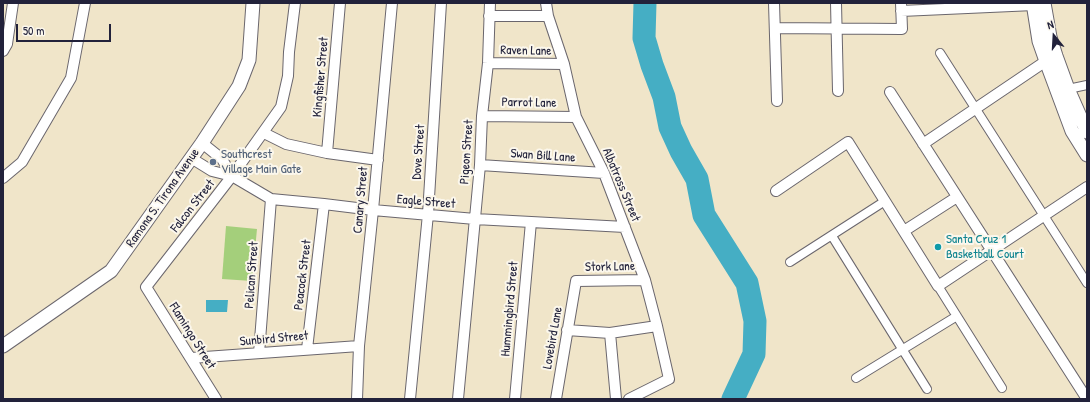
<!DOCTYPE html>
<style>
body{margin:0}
#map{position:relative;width:1090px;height:402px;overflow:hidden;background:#f0e5c9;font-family:"Patrick Hand",sans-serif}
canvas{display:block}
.frame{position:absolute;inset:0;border:4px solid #22223b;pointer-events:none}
.north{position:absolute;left:1034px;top:16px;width:40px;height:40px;-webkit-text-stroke:3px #fbf7ec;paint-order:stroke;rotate:342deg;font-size:11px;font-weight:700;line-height:16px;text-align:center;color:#22223b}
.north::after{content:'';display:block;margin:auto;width:14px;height:18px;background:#22223b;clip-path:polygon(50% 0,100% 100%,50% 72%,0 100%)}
.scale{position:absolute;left:16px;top:24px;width:95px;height:18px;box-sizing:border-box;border:2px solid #22223b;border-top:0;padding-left:5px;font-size:12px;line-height:14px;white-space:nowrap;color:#22223b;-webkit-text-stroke:3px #fbf7ec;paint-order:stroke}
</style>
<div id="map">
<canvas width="1090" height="402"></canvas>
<div class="frame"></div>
<div class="north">N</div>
<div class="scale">50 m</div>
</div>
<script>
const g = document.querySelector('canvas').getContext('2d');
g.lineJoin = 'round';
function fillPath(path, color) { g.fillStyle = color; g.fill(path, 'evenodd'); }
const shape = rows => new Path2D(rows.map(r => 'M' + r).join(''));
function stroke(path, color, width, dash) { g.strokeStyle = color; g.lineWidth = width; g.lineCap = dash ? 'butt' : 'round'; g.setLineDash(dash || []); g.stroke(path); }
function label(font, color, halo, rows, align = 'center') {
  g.font = font + ' "Patrick Hand",sans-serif'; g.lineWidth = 4; g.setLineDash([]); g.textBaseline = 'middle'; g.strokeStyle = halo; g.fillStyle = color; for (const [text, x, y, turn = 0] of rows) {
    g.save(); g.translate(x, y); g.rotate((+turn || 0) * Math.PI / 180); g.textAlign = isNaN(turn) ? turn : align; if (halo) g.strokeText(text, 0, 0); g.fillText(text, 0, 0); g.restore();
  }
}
const green = shape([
 [226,226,257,229,252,281,222,279]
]);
const water = shape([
 [206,300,228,300,227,312,206,312]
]);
const river = shape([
 [645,3,644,38,652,65,664,97,670,127,681,151,697,179,704,215,747,283,755,321,754,354,733,399]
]);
const pedestrian = shape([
 [940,53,1087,283],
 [1068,89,1087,85],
 [832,236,927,389],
 [790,262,885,201],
 [938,286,1002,388],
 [856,378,957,316]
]);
const minor = shape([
 [546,3,548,16,564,64,576,117,604,173,645,280,657,326,669,379,629,399],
 [774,3,777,101],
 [836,3,838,91],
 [901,11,1034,5],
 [489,16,548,16],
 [775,28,902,29,901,3],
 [3,51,7,44,13,3],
 [488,63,564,64],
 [890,92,1087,399],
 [482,116,576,117],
 [264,133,286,144,327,153,378,160],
 [202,143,222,159,232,176],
 [923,144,1046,61],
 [327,153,340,3],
 [191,158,212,171,232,176,271,199,324,204,373,210,475,219,625,227],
 [480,165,604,173],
 [3,178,22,162,71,78,85,3],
 [776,191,848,142,938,286,1087,187],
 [904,231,957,197],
 [567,330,610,333,657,326],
 [610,333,616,399],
 [307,349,324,204],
 [259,353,271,199],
 [191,358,359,346],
 [216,399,146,287,232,176,281,107,288,76,289,52,295,3],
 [357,399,359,346,373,210,392,3],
 [410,399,428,214,441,3],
 [458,399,480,165,482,116,488,63,490,3],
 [515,399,531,222],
 [556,399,576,281,645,280]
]);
const tertiary = shape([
 [1033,3,1039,41,1046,61,1072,131,1087,155],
 [1044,3,1050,37,1056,56,1068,89,1087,132],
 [3,346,111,271,202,143,239,86,249,60,253,3]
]);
const markers = [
 [213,162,4,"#5c6f8a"],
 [938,247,4,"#0f9aa8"]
];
const streetNames = [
 ["Raven Lane",526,51,1],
 ["Kingfisher Street",321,77,-85],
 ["Parrot Lane",529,103,1],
 ["Dove Street",419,152,-86],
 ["Pigeon Street",467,152,-86],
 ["Swan Bill Lane",543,156,4],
 ["Albatross Street",621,185,67],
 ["Ramona S. Tirona Avenue",163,198,-55],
 ["Canary Street",361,200,-85],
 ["Eagle Street",426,202,5],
 ["Falcon Street",193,206,-52],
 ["Stork Lane",610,267,-1],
 ["Pelican Street",252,275,-86],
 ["Peacock Street",303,275,-83],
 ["Hummingbird Street",510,309,-85],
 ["Flamingo Street",192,336,58],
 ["Lovebird Lane",553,338,-80],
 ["Sunbird Street",274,339,-5]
];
const serviceNames = [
 ["Southcrest",221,155],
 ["Village Main Gate",221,170]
];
const cultureNames = [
 ["Santa Cruz 1",946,240],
 ["Basketball Court",946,255]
];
fillPath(green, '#a4cf7b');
fillPath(water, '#45aec4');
stroke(river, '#45aec4', 23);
stroke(pedestrian, '#6a666d', 10);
stroke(minor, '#6a666d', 12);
stroke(tertiary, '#6a666d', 15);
stroke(pedestrian, '#fff', 8);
stroke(minor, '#fff', 10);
stroke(tertiary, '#fff', 13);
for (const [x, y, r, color] of markers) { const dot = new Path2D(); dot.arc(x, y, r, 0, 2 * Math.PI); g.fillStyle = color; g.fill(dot); stroke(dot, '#fbf7ec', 1.5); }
label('13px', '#22223b', '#fbf7ec', streetNames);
label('13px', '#4e5e75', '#fbf7ec', serviceNames, 'left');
label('13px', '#0d838f', '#fbf7ec', cultureNames, 'left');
</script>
